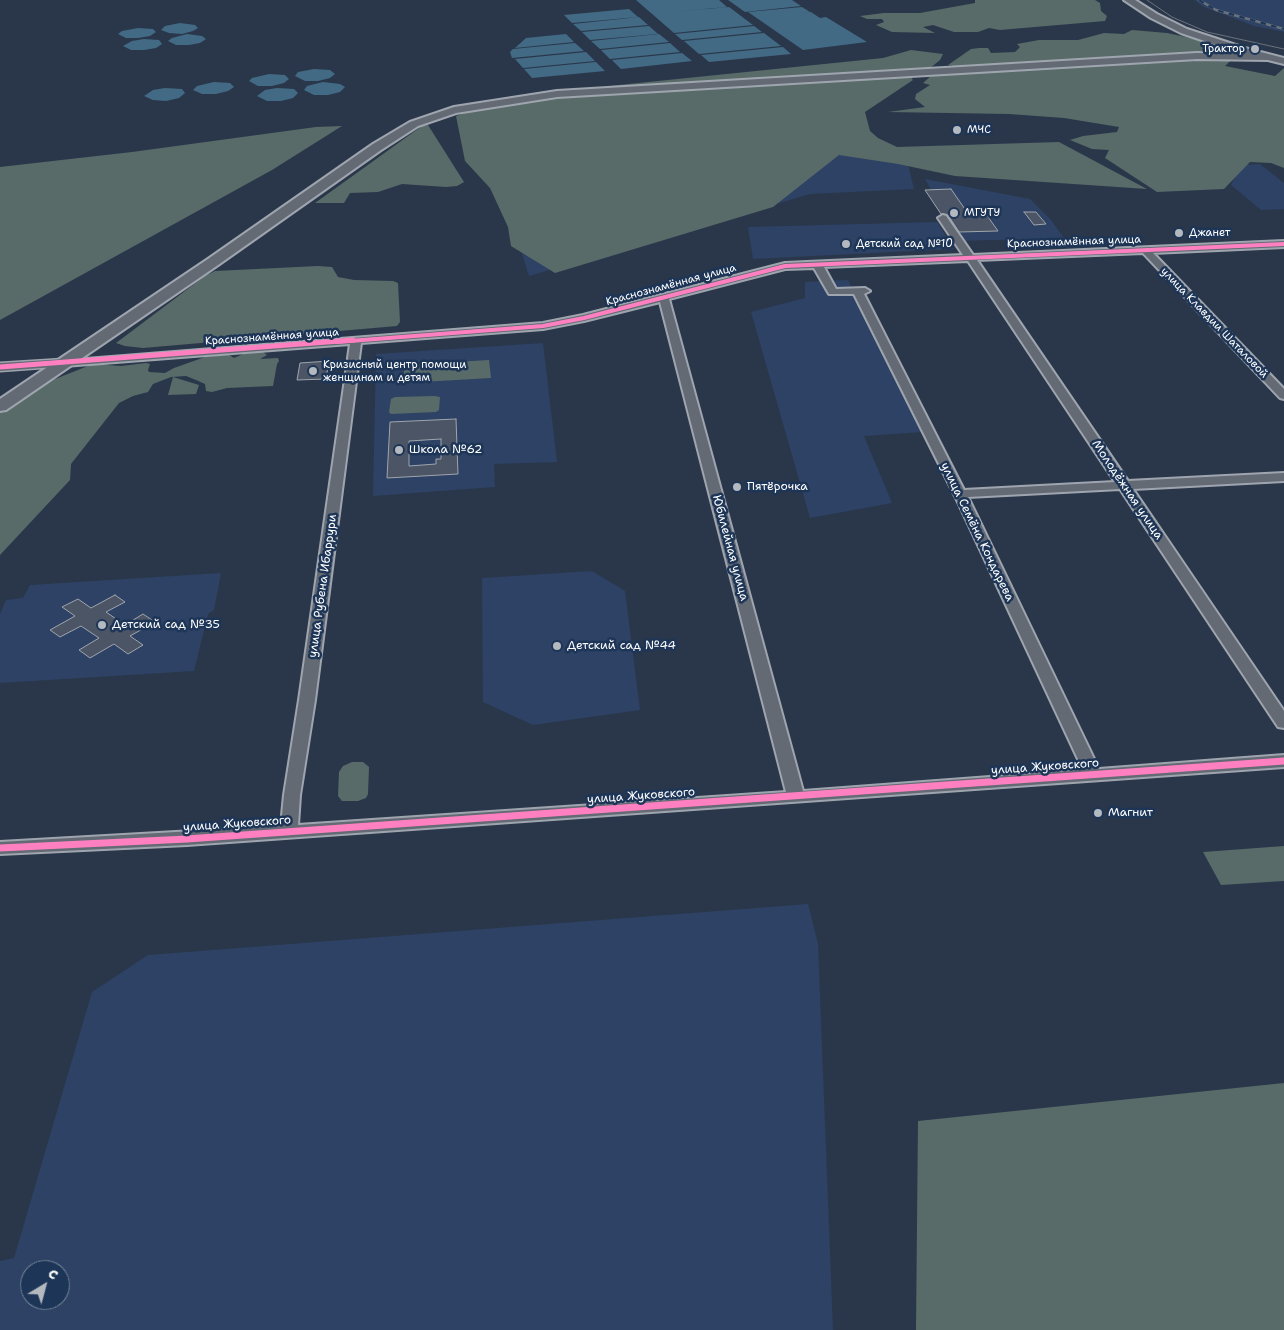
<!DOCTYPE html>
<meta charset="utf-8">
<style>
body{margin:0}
#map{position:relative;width:1284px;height:1330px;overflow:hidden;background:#2a374a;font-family:"Shantell Sans",sans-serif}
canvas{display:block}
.north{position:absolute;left:20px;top:1260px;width:50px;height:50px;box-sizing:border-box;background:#1d3557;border:1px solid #77869a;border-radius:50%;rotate:37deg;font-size:14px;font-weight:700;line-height:20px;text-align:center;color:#fff}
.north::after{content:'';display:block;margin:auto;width:18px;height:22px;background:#b4b9c0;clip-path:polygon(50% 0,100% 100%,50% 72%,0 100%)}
</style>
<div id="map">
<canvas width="1284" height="1330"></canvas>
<div class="north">С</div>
</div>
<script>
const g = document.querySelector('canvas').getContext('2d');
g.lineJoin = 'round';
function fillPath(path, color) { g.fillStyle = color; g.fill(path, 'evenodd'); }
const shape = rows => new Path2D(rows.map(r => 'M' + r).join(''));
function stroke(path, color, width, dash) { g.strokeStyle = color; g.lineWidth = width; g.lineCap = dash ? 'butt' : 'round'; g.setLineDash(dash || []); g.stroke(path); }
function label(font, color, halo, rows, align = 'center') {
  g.font = font + ' "Shantell Sans",sans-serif'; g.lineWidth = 5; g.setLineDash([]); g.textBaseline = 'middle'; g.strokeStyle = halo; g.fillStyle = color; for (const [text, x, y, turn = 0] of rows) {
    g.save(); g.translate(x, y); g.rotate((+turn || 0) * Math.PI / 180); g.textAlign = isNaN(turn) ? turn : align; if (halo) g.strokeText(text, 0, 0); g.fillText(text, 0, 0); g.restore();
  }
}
const built = shape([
 [1194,0,1284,0,1284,32,1254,26,1204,7],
 [732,131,907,161,914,189,810,194,529,276,519,244],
 [1260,164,1284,183,1284,209,1261,210,1231,185,1241,165],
 [925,179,1030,199,1051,220,1064,238,959,241],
 [937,222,954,249,753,259,748,227],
 [848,280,923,432,864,436,892,503,810,518,751,312,805,298,805,282],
 [543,343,557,462,494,464,495,487,373,496,376,354],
 [592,571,625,591,640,710,533,725,483,702,482,578],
 [221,573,214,610,208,614,194,671,0,683,0,614,6,600,23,598,30,585],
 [808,904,818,944,833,1330,0,1330,0,1261,14,1258,92,992,148,955],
 [30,1270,60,1270,60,1300,30,1300]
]);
const green = shape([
 [975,0,1095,0,1100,3,1101,11,1107,16,1105,21,1000,30,989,28,978,32,954,32,933,25,923,27,935,33,892,32,876,25,884,22,882,19,867,19,860,16,884,13,920,13,975,3],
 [1132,30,1167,33,1214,43,1218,46,1205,51,1188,54,958,67,948,65,971,49,979,48,988,48,991,53,1015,52,1020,47,1017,44,1039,40,1078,40,1104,33,1124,34],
 [911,50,943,54,940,60,929,69,610,88,609,86,883,58],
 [1234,57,1225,66,1275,76,1284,68,1284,168,1271,163,1250,162,1224,189,1157,192,1105,158,1109,150,1092,149,1070,140,1083,136,1117,132,1119,127,1064,118,1009,114,888,112,925,107,915,99,916,94,930,85,923,83,933,74],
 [910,76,913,80,865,112,870,131,878,138,897,147,1059,142,1147,189,955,176,898,164,839,155,773,207,555,273,511,246,508,227,490,188,465,161,456,116,473,110,519,101,564,97],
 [428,125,464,182,457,186,446,187,402,184,378,192,350,193,344,203,315,203,422,126],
 [342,126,272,170,0,320,0,167,132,152,316,127],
 [318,266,332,267,338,277,354,280,393,281,398,283,400,322,397,326,143,348,125,346,116,343,205,276,215,271],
 [263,352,267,355,260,359,278,358,279,361,277,364,273,386,227,388,212,392,206,391,205,384,196,380,186,376,171,377,153,384,148,392,133,396,119,403,71,464,70,480,0,555,0,412,40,385,93,364,121,366,146,363,150,364,148,370,149,372,165,373,174,368,205,357,228,354,234,358,243,354],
 [489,360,491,378,404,383,404,365],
 [173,377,199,385,196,394,168,395],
 [435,396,440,397,439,410,436,412,391,414,389,412,391,399,395,397],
 [352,762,363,762,369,767,368,794,366,798,358,801,342,801,338,796,339,772,343,766],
 [1284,846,1284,881,1221,885,1203,852],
 [1284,1083,1284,1330,916,1330,918,1121]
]);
const water = shape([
 [636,0,719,0,727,7,671,12,729,7,753,25,674,33],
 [728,0,792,0,801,6,745,12],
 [802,7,810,12,791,14,811,12,820,18,826,17,867,42,803,50,748,12],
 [629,9,638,17,572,23,564,15],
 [639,17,648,25,581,31,573,24],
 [180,23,195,25,198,28,193,31,182,34,169,33,161,30,165,26],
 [649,26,658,34,590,40,582,32],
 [754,26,762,32,682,40,675,34],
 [138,28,153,29,156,32,150,36,138,38,126,38,118,34,122,31],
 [764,33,781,46,699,54,684,41],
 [187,34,202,36,206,39,200,43,189,45,176,45,168,41,172,38],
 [566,34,574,42,515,48,526,38],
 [659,34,669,42,600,49,591,41],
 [144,39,159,40,162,44,156,48,144,50,131,50,123,46,132,41],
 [575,43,584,51,512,58,510,52,513,49],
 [670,43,680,52,610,59,601,50],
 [783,47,791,54,709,62,701,55],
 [586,52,595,61,523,68,515,59],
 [682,53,692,61,621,69,612,60],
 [596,62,605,71,532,78,524,69],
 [314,69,330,70,335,74,330,78,318,81,305,81,295,76,298,72],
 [269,74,285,75,289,79,284,83,272,86,258,86,249,81,252,78],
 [214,82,230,83,234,87,228,91,216,94,202,94,193,90,197,86],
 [323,82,340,84,345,87,340,92,328,95,314,95,304,90,307,86],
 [165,88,182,89,185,93,179,98,166,101,153,100,144,96,153,90],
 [277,88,294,89,298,93,293,98,281,101,267,101,257,96,265,90]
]);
const building = shape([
 [951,189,969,215,986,214,998,231,959,232,948,215,941,214,925,190,951,189],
 [1024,212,1036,212,1046,224,1034,225,1024,212],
 [329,361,326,379,297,380,300,363,329,361],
 [456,419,458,474,387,478,390,422,456,419],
 [441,439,441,459,436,459,436,464,409,466,409,441,441,439],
 [115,595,125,602,106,612,125,625,143,614,155,622,130,636,143,645,128,654,114,644,90,658,79,650,99,638,81,626,60,637,50,630,75,616,62,607,78,599,91,608,115,595]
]);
const minor = shape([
 [943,215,946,216,973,255,1284,241,1284,247,1153,253,1284,389,1284,399,1280,398,1143,253,977,260,1128,481,1284,473,1284,481,1133,489,1284,711,1284,728,1278,727,1120,489,968,497,1099,769,1284,755,1284,767,187,845,0,854,0,842,281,826,284,795,299,700,350,344,64,366,58,363,60,361,543,323,583,315,785,263,963,255,938,218,943,215],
 [968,261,1115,482,964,490,864,294,870,291,865,288,836,289,824,267,968,261],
 [814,268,829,294,854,294,956,498,1083,770,803,791,669,299,785,269,814,268],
 [660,302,786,792,298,825,300,795,315,700,361,343,543,329,584,321,660,302]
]);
const tertiary = shape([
 [64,359,69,360,71,363,69,366,0,371,0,363,64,359]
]);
const secondary = shape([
 [1124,0,1135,0,1157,14,1187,29,1245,48,1284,58,1284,64,1268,60,1197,59,557,97,456,113,418,126,381,150,218,265,6,410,0,411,0,399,208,259,373,144,410,122,454,107,557,91,1197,53,1243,54,1181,33,1151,18,1124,0]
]);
const tram = shape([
 [1147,0,1172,17,1207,32,1284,49]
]);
const rail = shape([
 [1199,0,1216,10,1284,29]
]);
const cyclewayFar2 = shape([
 [337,342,543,326,584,318,785,266,1284,244]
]);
const cyclewayFar1 = shape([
 [0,367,353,340]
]);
const cycleway = shape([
 [0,848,187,839,1284,761]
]);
const markers = [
 [1255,49,5,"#b4b9c0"],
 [957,130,5,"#b4b9c0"],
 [954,213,5,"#b4b9c0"],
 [1179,233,5,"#b4b9c0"],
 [846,244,5,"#b4b9c0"],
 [313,371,5,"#b4b9c0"],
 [399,450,5,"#b4b9c0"],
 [737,487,5,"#b4b9c0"],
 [102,625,5,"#b4b9c0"],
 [557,646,5,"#b4b9c0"],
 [1098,813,5,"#b4b9c0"]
];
const farPoinames = [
 ["Трактор",1245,49,"right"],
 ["МЧС",967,130],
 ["МГУТУ",964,213],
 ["Джанет",1189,233],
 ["Детский сад №10",856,244],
 ["Кризисный центр помощи",323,365],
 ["женщинам и детям",323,378]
];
const farStreetnames = [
 ["Краснознамённая улица",1074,242,-2],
 ["Краснознамённая улица",671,285,-15],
 ["улица Клавдии Шаталовой",1214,323,46],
 ["Краснознамённая улица",272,337,-4]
];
const poiNames = [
 ["Школа №62",409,450],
 ["Пятёрочка",747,487],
 ["Детский сад №35",112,625],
 ["Детский сад №44",567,646],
 ["Магнит",1108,813]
];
const streetNames = [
 ["Молодёжная улица",1127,490,56],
 ["улица Семёна Кондарева",977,532,64],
 ["Юбилейная улица",730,548,75],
 ["улица Рубена Ибаррури",323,586,-82],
 ["улица Жуковского",1045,767,-4],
 ["улица Жуковского",641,796,-4],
 ["улица Жуковского",237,824,-4]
];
fillPath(built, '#2d4264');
fillPath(green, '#586b69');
fillPath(water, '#426a85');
fillPath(building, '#4c5565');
stroke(building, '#9fa5ae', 1);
stroke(minor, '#9fa5ae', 4);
stroke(tertiary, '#9fa5ae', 3);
stroke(secondary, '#9fa5ae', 4);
fillPath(minor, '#636a74');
fillPath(tertiary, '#636a74');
fillPath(secondary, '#636a74');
stroke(tram, '#6a727c', 1);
stroke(rail, '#6a727c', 2.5);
stroke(rail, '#1d3557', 2, [5.5]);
stroke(cyclewayFar2, '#ff80c0', 4);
stroke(cyclewayFar1, '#ff80c0', 5);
stroke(cycleway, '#ff80c0', 7);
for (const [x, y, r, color] of markers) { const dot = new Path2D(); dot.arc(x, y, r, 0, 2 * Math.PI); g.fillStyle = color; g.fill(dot); stroke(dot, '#1d3557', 2); }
label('11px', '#fff', '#1d3557', farPoinames, 'left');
label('11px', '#fff', '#1d3557', farStreetnames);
label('12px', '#fff', '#1d3557', poiNames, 'left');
label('12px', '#fff', '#1d3557', streetNames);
</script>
